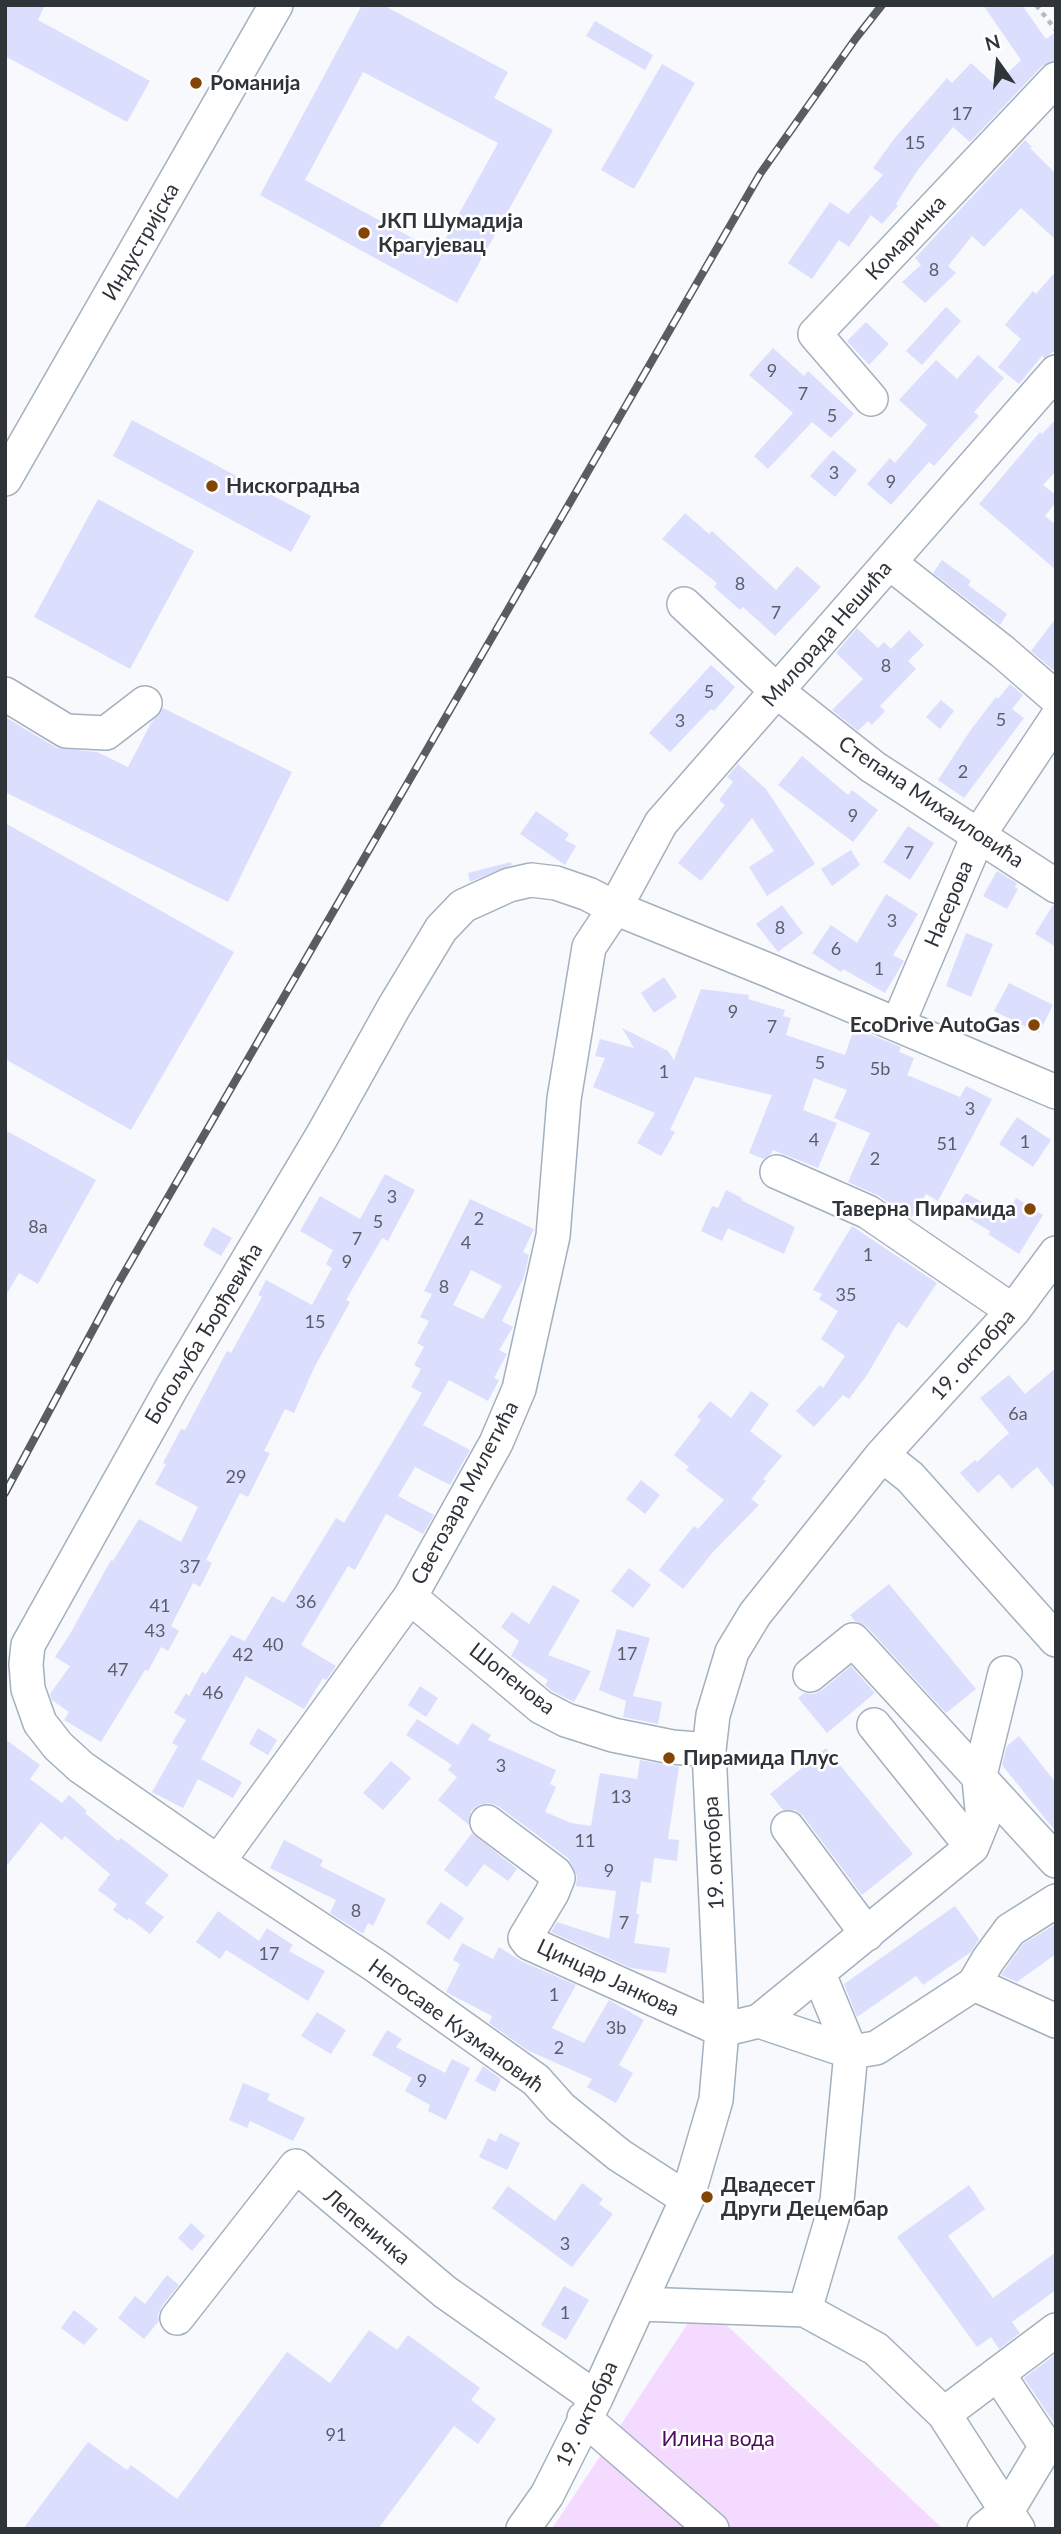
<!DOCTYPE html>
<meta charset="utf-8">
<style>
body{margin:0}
#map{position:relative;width:1061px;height:2534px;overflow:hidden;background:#f7f9fc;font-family:Lato,sans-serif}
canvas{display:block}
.frame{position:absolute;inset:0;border:7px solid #2f3439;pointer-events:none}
.north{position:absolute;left:963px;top:28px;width:70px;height:70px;-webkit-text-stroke:5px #fff;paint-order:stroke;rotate:345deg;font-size:19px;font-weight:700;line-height:28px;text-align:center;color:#2f3439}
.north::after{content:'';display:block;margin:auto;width:24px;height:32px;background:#2f3439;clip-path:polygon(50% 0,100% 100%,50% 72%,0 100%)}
</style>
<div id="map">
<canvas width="1061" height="2534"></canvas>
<div class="frame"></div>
<div class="north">N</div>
</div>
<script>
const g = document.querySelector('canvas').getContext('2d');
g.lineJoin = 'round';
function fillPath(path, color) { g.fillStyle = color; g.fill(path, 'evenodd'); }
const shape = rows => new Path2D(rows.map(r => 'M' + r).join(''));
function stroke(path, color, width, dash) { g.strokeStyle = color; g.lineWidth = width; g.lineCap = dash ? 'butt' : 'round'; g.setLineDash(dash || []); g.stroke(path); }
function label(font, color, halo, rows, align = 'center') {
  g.font = font + ' Lato,sans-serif'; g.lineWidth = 5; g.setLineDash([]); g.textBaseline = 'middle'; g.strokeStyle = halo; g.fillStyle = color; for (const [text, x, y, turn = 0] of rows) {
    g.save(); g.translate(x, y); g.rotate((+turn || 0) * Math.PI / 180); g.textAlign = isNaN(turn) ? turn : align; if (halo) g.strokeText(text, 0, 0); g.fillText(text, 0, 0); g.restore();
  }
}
const green = shape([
 [702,2302,943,2529,552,2529]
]);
const building = shape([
 [5,5,45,5,38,20,150,81,127,122,5,56],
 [362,5,383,5,508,72,494,98,553,130,457,303,260,195],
 [363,72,498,143,438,252,305,180],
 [983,5,1022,5,1046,39,1056,32,1056,60,1042,66,970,142,953,127,917,171,896,204,898,206,882,224,871,215,849,247,839,240,812,279,788,263,830,202,848,214,883,175,873,168,894,139,947,78,952,83,971,63,995,85,1021,60],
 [595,21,653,55,645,70,586,36],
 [662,64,695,83,634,189,601,170],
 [1025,140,1032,147,1030,148,1056,174,1056,240,1021,208,984,247,972,236,948,266,956,273,925,303,902,282,921,265,915,258],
 [1056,271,1056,350,1044,358,1042,356,1019,384,998,367,1021,339,1005,325,1033,291,1036,294],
 [946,307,961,321,922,365,906,351],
 [866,322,889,344,869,365,847,341],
 [773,348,804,376,808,371,854,414,831,438,812,422,768,469,754,456,793,413,749,375],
 [978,355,1004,378,974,412,979,416,959,438,934,466,929,462,891,505,867,484,890,458,895,463,927,425,899,400,936,360,957,379],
 [1056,419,1056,471,1043,485,1056,495,1056,502,1045,516,1056,525,1056,570,979,504,1040,432,1042,434],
 [132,420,311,516,291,552,113,456],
 [833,450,857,470,835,497,810,476],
 [98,499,194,551,130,669,34,617],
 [685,513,709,534,712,531,776,590,797,566,821,587,775,636,743,607,740,610,714,587,717,583,662,539],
 [942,560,971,581,968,585,1007,614,1000,625,933,573],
 [1056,618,1056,667,1053,670,1031,651],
 [857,628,878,648,884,642,891,649,909,630,924,645,908,661,916,669,880,706,885,711,872,725,868,721,858,731,832,710,863,679,836,653],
 [711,665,735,687,714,711,711,709,670,752,649,733],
 [1010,684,1023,695,1012,709,1024,718,964,798,938,780,970,731,996,697,998,699],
 [941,700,954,711,940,729,926,717],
 [163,708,292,772,228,902,5,792,5,717,57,748,97,752,128,767,151,723],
 [802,756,848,795,852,790,878,810,853,842,778,785],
 [738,764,766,789,815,864,767,896,749,867,774,851,752,818,701,881,678,863,725,805,719,800,733,782,727,777],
 [536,811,569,834,565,840,576,846,565,865,520,834],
 [5,823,234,952,131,1130,5,1059],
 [908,826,934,843,910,880,883,862],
 [851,850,860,865,832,886,821,869],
 [511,862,512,865,470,882,468,873],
 [997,871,1017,883,1015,887,1018,889,1007,909,983,896],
 [886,894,918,914,893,955,904,961,885,993,843,969,841,972,812,953,831,925,857,943],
 [782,905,803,933,778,952,756,924],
 [1053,905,1056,905,1056,947,1035,934],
 [966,933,993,944,971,997,946,986],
 [664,977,677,997,654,1013,641,993],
 [1009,983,1053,1005,1039,1033,994,1011],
 [701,989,749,995,748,999,785,1010,783,1016,791,1018,786,1035,845,1055,854,1028,901,1047,899,1052,914,1058,907,1075,960,1097,966,1086,992,1099,938,1201,926,1194,911,1218,879,1196,848,1182,870,1133,834,1118,847,1090,814,1078,803,1110,837,1123,818,1168,773,1150,771,1154,764,1159,749,1153,772,1095,695,1077,670,1130,675,1132,661,1156,637,1143,655,1113,593,1087,605,1058,595,1056,600,1039,634,1048,622,1028,668,1051,674,1060],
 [1017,1117,1051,1140,1033,1167,999,1144],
 [5,1130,96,1180,38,1284,19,1273,5,1297],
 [385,1174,415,1190,388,1241,382,1238,346,1300,350,1302,314,1368,294,1413,285,1409,264,1451,270,1453,248,1497,240,1493,206,1560,212,1563,200,1587,193,1583,171,1626,179,1631,168,1651,161,1647,148,1671,145,1670,101,1742,64,1720,69,1712,52,1700,50,1694,70,1666,55,1657,70,1634,111,1560,113,1561,139,1519,181,1542,198,1507,155,1484,166,1464,163,1463,181,1429,185,1430,227,1351,231,1353,262,1297,258,1295,266,1280,312,1305,332,1268,326,1264,333,1250,300,1231,320,1196,360,1219],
 [726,1190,742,1198,741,1200,795,1227,784,1254,728,1228,722,1241,701,1231,712,1206,718,1208],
 [966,1193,1001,1213,1004,1209,1008,1212,1016,1198,1043,1215,1019,1254,988,1234,990,1231,954,1210],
 [470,1199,534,1229,523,1252,529,1255,524,1277,502,1321,513,1327,499,1350,507,1354,494,1378,499,1380,488,1401,449,1380,423,1425,470,1450,450,1485,415,1467,398,1496,434,1515,423,1534,386,1514,355,1570,348,1566,301,1645,336,1666,326,1680,323,1678,304,1709,246,1676,201,1759,242,1782,233,1798,198,1779,183,1808,152,1792,178,1746,172,1743,186,1720,174,1713,186,1693,189,1696,202,1672,206,1674,231,1635,245,1641,272,1596,284,1603,336,1518,344,1523,422,1393,411,1387,421,1369,414,1365,424,1347,417,1343,429,1321,420,1317,432,1294,424,1291],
 [471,1270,502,1286,483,1319,453,1305],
 [852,1226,937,1283,907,1328,898,1322,867,1375,849,1399,843,1395,814,1427,796,1411,820,1385,823,1388,845,1356,821,1339,838,1311,819,1299,822,1294,813,1290],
 [213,1227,232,1238,221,1256,203,1245],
 [1056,1368,1056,1490,1037,1467,1012,1489,999,1474,978,1493,960,1473,975,1460,977,1462,1009,1433,980,1398,1009,1375,1025,1394],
 [751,1391,769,1404,750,1431,782,1456,763,1479,766,1481,751,1499,759,1505,713,1552,683,1589,659,1570,694,1526,698,1529,724,1500,686,1470,689,1467,674,1455,701,1420,697,1417,710,1401,731,1418],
 [641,1480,660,1495,645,1514,626,1499],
 [629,1568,651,1585,633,1608,611,1591],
 [889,1584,976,1689,946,1713,867,1627,855,1621,850,1615],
 [553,1585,580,1600,548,1655,591,1671,574,1702,552,1691,545,1685,548,1680,511,1656,519,1641,501,1627,512,1612,529,1624],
 [617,1629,650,1638,633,1696,662,1702,658,1724,623,1717,626,1701,599,1690],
 [851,1666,875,1693,827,1733,798,1698,804,1693,814,1694,822,1690],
 [420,1686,438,1698,426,1717,408,1705],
 [417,1719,458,1745,472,1723,491,1735,488,1740,556,1770,550,1784,556,1787,545,1812,571,1823,591,1826,600,1773,637,1779,640,1760,679,1767,668,1839,679,1840,677,1861,654,1858,651,1883,641,1881,636,1914,639,1914,634,1943,670,1948,666,1973,631,1968,551,1932,557,1922,609,1939,616,1891,576,1886,577,1876,568,1858,498,1806,489,1803,479,1805,471,1811,469,1825,438,1800,457,1777,448,1770,452,1765,406,1735],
 [258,1728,277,1740,268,1755,249,1744],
 [1019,1736,1056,1783,1056,1832,1002,1765,1007,1746],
 [5,1739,40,1765,30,1779,62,1803,69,1795,87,1811,85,1813,118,1841,121,1838,169,1875,145,1903,164,1917,150,1934,129,1918,127,1920,113,1910,117,1904,98,1890,110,1874,65,1836,62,1840,41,1822,5,1868],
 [826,1748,913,1854,862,1895,803,1816,795,1810,783,1810,770,1794],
 [391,1761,411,1778,383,1810,363,1793],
 [472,1833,517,1869,508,1881,484,1864,467,1887,444,1870],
 [284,1840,323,1860,320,1866,386,1899,373,1926,368,1923,363,1934,330,1913,336,1900,270,1868],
 [441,1902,464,1918,449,1940,426,1923],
 [955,1906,979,1939,971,1952,923,1985,916,1976,857,2017,844,1984],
 [218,1911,259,1941,267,1928,293,1945,289,1951,325,1971,308,2001,226,1950,220,1959,196,1942],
 [1056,1924,1056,1954,1017,1982,1001,1975,1023,1944],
 [462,1943,493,1959,499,1947,521,1961,576,1985,552,2028,584,2043,609,2000,644,2020,619,2065,633,2073,616,2103,587,2087,592,2079,527,2050,489,2023,492,2016,446,1992,460,1964,453,1960],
 [317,2012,346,2030,331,2054,301,2036],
 [387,2030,402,2039,396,2047,445,2073,452,2059,470,2068,446,2120,428,2111,430,2105,405,2091,412,2078,372,2055],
 [483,2066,501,2079,495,2092,475,2081],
 [243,2083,270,2094,267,2100,305,2118,293,2141,250,2121,247,2128,229,2120],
 [500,2133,520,2143,507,2170,479,2157,488,2138,496,2142],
 [582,2183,603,2199,599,2204,613,2214,572,2267,492,2208,508,2186,555,2221],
 [969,2185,985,2209,948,2236,993,2298,1056,2252,1056,2290,1012,2322,1020,2333,999,2349,991,2337,977,2347,897,2237],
 [191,2223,205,2236,192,2251,178,2238],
 [167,2275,179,2285,162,2306,158,2315,159,2321,144,2339,118,2318,135,2296,145,2304],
 [564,2286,589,2300,566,2340,541,2325],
 [74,2310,98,2329,84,2345,61,2328],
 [369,2330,397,2350,408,2335,480,2388,471,2400,496,2419,478,2444,454,2426,378,2529,23,2529,88,2442,127,2470,131,2465,177,2499,287,2352,330,2383],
 [1056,2354,1056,2426,1024,2378]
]);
const path = shape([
 [1036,5,1056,30]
]);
const minor = shape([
 [871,399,815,334,1056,79],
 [5,479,276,5],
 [890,563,1003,652,1056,698],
 [684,604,778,692,873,767,1056,886],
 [5,694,66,731,106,733,145,703],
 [898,1024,978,836,1056,719],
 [777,1172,868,1212,1013,1311],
 [882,1455,910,1477,1056,1640],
 [410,1597,541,1707,566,1720,613,1735,672,1747,709,1750],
 [810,1675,853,1640,1056,1861],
 [874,1725,972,1847],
 [487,1822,555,1873,558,1878,552,1893,525,1938,529,1943,722,2030,759,2021,972,1847,983,1820,979,1779,1005,1673],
 [788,1828,867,1934],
 [218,1862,410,1597,496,1443,519,1389,553,1236,564,1099,589,947,615,908,661,823,1056,372],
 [819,1974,851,2052,837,2201,805,2310,876,2349,944,2414,1018,2529],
 [974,1984,988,1960,1010,1930,1056,1901],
 [759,2021,851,2052,876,2048,974,1984,1056,2021],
 [687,2199,619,2155,561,2108,536,2080,376,1966,218,1862,81,1767,58,1746,40,1723,28,1689,26,1664,28,1645,172,1387,322,1136,394,1007,441,929,463,906,509,885,531,880,556,883,588,894,615,908,768,970,1056,1092],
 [639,2304,805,2310],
 [177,2318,296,2166,445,2292,596,2398],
 [944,2414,1056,2330],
 [584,2418,712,2529],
 [523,2529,547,2495,596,2398,687,2199,716,2100,722,2030,709,1750,713,1715,732,1652,755,1614,882,1455,1013,1311,1056,1253],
 [984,2529,1007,2511,1046,2446,998,2374]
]);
const rail = shape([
 [5,1493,116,1287,760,174,856,38,882,5]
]);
const markers = [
 [196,83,7,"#824503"],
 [364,233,7,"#824503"],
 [212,486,7,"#824503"],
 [1034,1025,7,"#824503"],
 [1030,1209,7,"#824503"],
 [669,1758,7,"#824503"],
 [707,2197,7,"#824503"]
];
const numberNames = [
 ["17",962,114],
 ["15",915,143],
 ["8",934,270],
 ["9",772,371],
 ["7",803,394],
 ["5",832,416],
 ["3",834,473],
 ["9",891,482],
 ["8",740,584],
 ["7",776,613],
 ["8",886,666],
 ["5",709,692],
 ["5",1001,720],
 ["3",680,721],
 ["2",963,772],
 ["9",853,816],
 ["7",909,853],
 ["3",892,921],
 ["8",780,928],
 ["6",836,949],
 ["1",879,969],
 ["9",733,1012],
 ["7",772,1027],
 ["5",820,1063],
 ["5b",880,1069],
 ["1",664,1072],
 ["3",970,1109],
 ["4",814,1140],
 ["1",1025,1142],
 ["51",947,1144],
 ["2",875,1159],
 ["3",392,1197],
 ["2",479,1219],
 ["5",378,1222],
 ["8a",38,1227],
 ["7",357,1239],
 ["4",466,1243],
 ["1",868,1255],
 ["9",347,1262],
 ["8",444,1287],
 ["35",846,1295],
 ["15",315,1322],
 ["6a",1018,1414],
 ["29",236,1477],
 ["37",190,1567],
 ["36",306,1602],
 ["41",160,1606],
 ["43",155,1631],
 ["40",273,1645],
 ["17",627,1654],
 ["42",243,1655],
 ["47",118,1670],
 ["46",213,1693],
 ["3",501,1766],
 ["13",621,1797],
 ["11",585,1841],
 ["9",609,1871],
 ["8",356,1911],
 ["7",624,1923],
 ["17",269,1954],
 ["1",554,1995],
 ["3b",616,2028],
 ["2",559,2048],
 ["9",422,2081],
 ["3",565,2244],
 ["1",565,2313],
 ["91",336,2435]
];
const poiNames = [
 ["Романија",210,83],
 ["ЈКП Шумадија",378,221],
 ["Крагујевац",378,245],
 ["Нискоградња",226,486],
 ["EcoDrive AutoGas",1020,1025,"right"],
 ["Таверна Пирамида",1016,1209,"right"],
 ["Пирамида Плус",683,1758],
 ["Двадесет",721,2185],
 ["Други Децембар",721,2209]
];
const streetNames = [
 ["Комаричка",906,238,-47],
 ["Индустријска",141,242,-60],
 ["Милорада Нешића",827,634,-49],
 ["Степана Михаиловића",931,802,34],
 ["Насерова",949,904,-67],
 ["Богољуба Ђорђевића",204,1334,-59],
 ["19. октобра",973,1355,-48],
 ["Светозара Милетића",465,1493,-62],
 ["Шопенова",512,1679,38],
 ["19. октобра",714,1853,-93],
 ["Цинцар Јанкова",608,1978,25],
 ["Негосаве Кузмановић",456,2026,36],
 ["Лепеничка",367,2227,40],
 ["19. октобра",587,2414,-64]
];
const parkNames = [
 ["Илина вода",718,2439]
];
fillPath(green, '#f4dafe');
fillPath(building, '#dcdefe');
stroke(minor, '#a3b0be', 36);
stroke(path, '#b7babd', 4.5, [5, 5]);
stroke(minor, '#fff', 33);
stroke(rail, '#585d61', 8);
stroke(rail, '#fff', 5, [16]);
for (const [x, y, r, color] of markers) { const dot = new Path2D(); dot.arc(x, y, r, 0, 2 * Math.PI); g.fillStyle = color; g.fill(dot); stroke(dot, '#fff', 2.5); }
label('18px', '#5a5e6a', null, numberNames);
label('bold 21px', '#2f3439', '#fff', poiNames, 'left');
label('21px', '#2f3439', '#fff', streetNames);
label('21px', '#4b0b5e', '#fff', parkNames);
</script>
